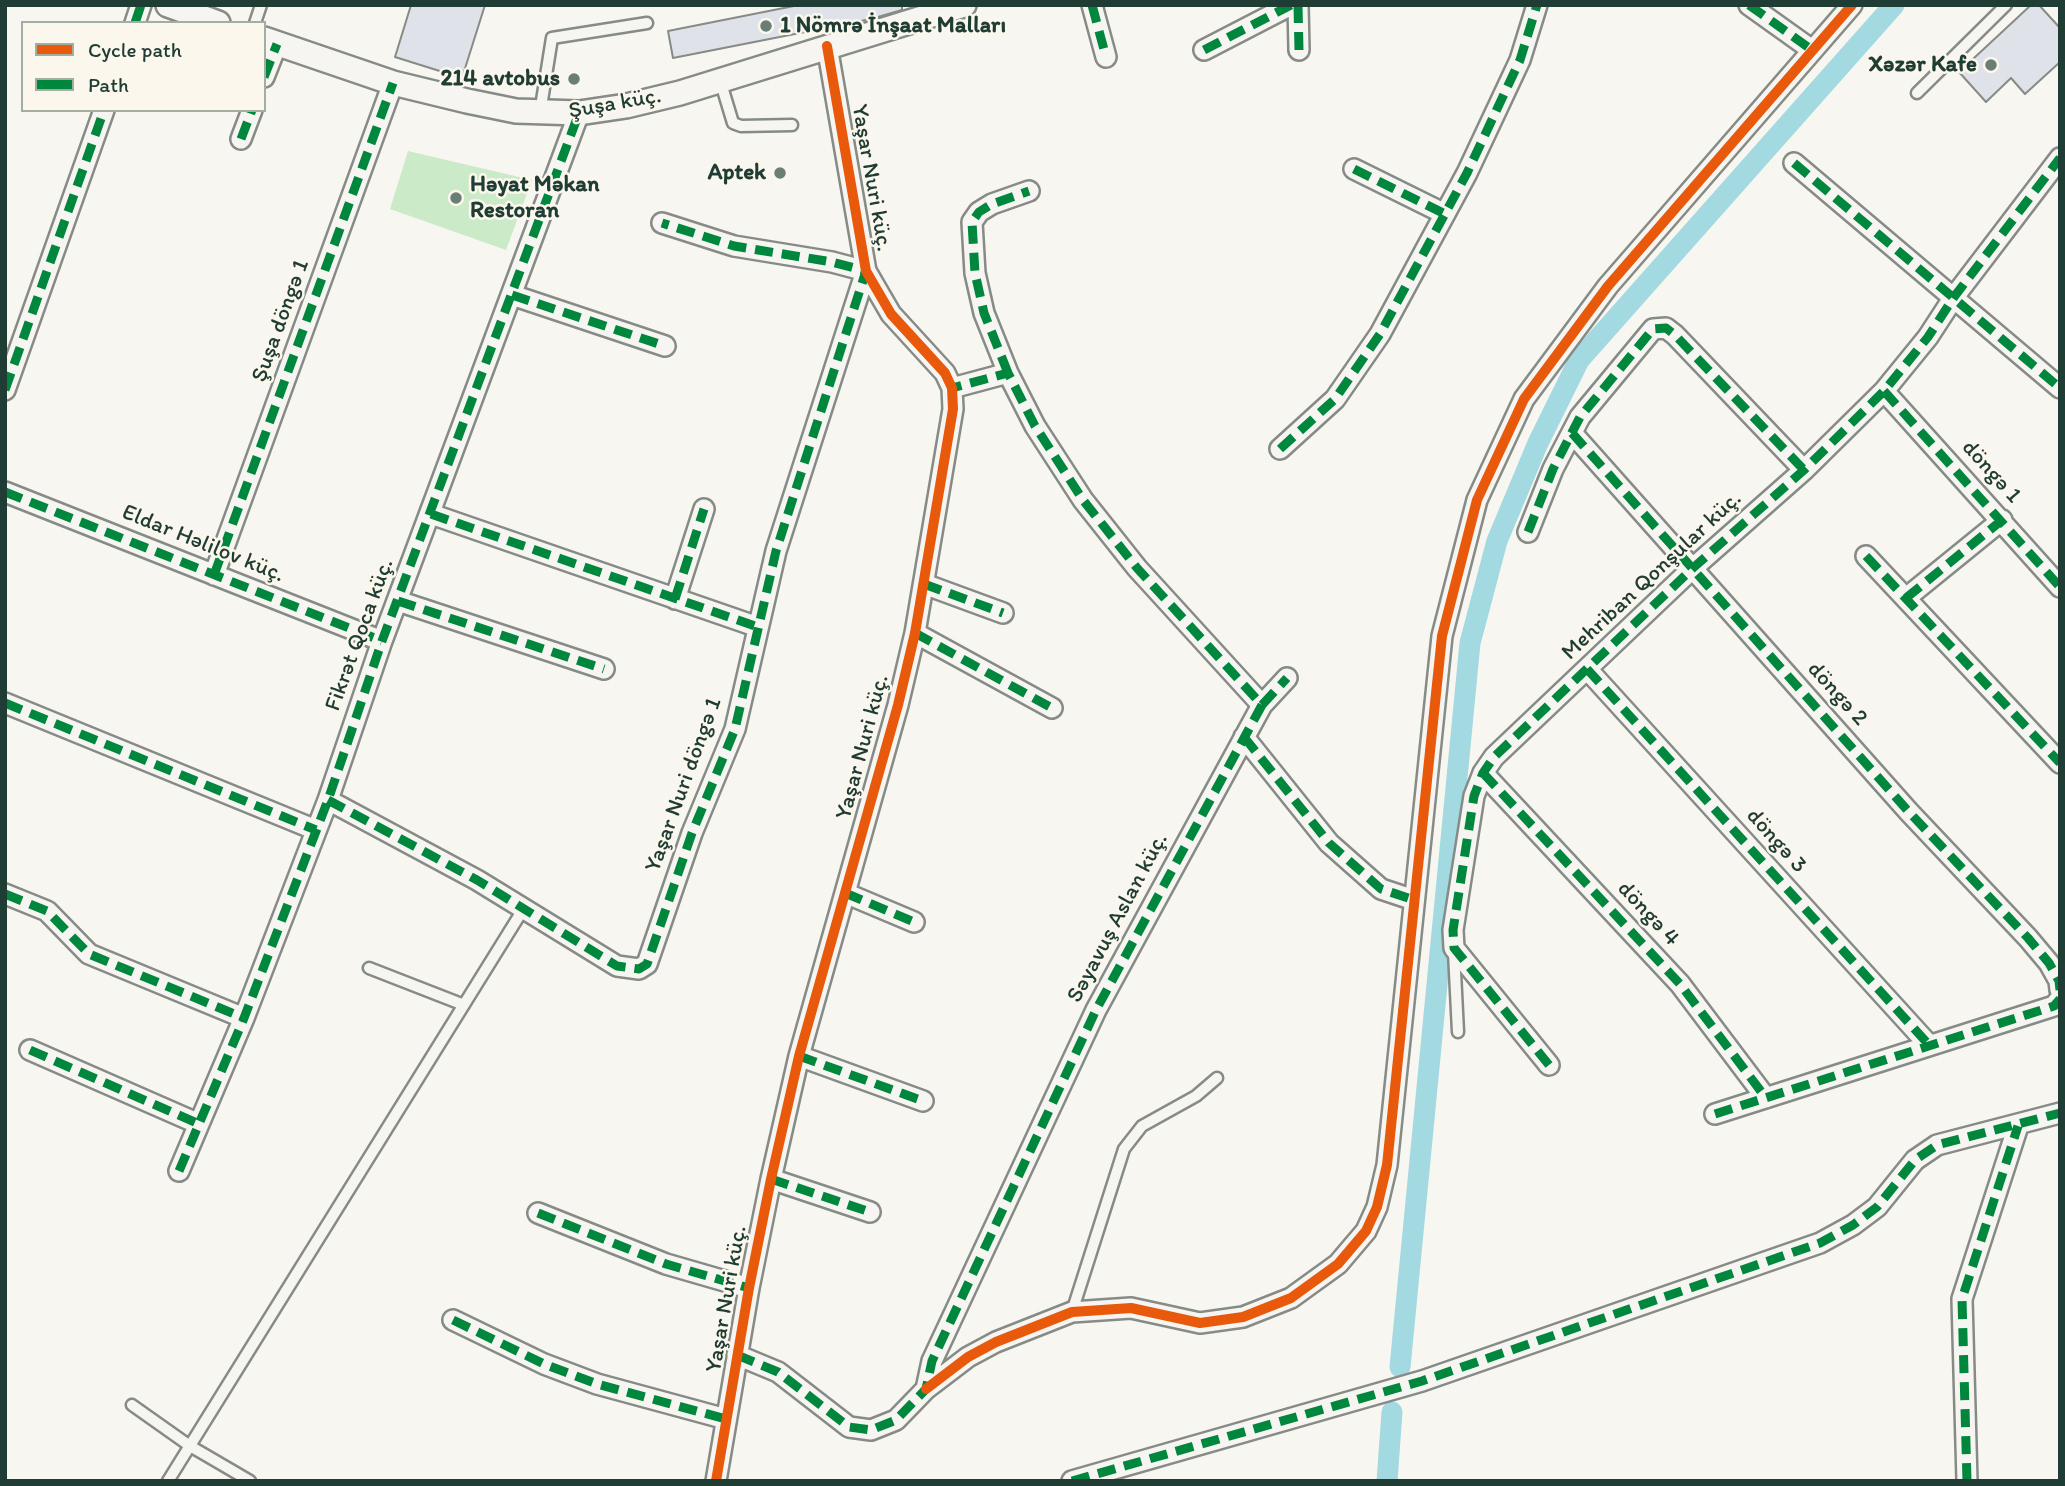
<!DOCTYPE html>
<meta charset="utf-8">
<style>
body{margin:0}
#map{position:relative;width:2065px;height:1486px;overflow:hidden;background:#f8f6f0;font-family:Itim,sans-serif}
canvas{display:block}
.frame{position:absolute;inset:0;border:7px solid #1f3d34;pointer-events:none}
.legend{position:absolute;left:21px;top:21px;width:245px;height:91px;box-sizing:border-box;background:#fbf7ec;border:2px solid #a3ada2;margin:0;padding:9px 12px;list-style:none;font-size:21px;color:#1f3d34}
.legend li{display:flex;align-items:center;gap:14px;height:35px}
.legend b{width:35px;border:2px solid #a3ada2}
</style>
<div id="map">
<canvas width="2065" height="1486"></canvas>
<div class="frame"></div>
<ul class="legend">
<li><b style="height:9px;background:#e8590c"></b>Cycle path</li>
<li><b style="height:9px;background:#00873e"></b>Path</li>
</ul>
</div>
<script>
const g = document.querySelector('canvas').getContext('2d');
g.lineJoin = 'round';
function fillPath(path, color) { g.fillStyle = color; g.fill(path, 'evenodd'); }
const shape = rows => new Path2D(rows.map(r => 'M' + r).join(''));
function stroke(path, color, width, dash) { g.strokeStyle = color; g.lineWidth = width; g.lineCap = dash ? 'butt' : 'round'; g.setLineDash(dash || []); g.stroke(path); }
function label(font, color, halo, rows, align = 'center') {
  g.font = font + ' Itim,sans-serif'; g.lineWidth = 5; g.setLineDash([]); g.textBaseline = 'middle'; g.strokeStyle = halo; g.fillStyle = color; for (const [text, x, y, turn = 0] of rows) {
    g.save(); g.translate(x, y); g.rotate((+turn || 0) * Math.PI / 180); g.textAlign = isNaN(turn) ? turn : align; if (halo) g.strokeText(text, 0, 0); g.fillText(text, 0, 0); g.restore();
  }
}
const green = shape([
 [408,151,532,180,506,250,390,209]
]);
const canal = shape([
 [1400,1367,1470,643,1497,541,1538,443,1579,360,1894,5],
 [1387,1481,1392,1412]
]);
const building = shape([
 [411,5,485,5,462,78,395,57,411,5],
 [799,5,902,5,902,10,871,19,673,58,668,31,799,5],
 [2031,5,2039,5,2060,28,2060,62,2025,94,2011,78,1986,102,1959,72,2031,5]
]);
const service = shape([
 [255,23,261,5],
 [720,80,733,123,741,126,792,125],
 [1917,93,2006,5],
 [540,113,552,38,647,23],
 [1454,952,1458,1032],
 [369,968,464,1005],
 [1072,1312,1124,1149,1142,1126,1196,1096,1217,1078],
 [132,1405,190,1446,250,1481],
 [168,1481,524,908]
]);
const minor = shape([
 [1092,5,1106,57],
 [1298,5,1299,50],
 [1749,5,1812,50],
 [135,23,141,5],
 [1204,50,1291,5],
 [264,77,277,44],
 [241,139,252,110],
 [1794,163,2060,388],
 [1354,169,1445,214],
 [512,295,665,346],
 [1008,373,984,313,975,273,972,222,979,212,992,204,1029,191],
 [5,390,104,110],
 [1884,391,2060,587],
 [1572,433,1909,812,2028,938,2049,963,2059,981,2060,990],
 [1280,449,1335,399,1380,334,1467,173,1520,60,1537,5],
 [5,492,382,641],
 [431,514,758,627],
 [1528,532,1553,469,1580,417,1653,329,1666,328,1675,335,1804,470],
 [1866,556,2060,763],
 [214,575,393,83],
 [924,584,1003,613],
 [1906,598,2002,520],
 [675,599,704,509],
 [398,601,604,669],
 [915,633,1052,708],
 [1587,669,1929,1045],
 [5,703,316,830],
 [1262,705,1287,678],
 [1244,737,1329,843,1381,889,1414,900],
 [1483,773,1680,984,1766,1098],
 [328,800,477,880,617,966,639,969,647,964,692,833,735,729,776,551,866,271,832,262,734,246,662,223],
 [845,893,914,922],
 [5,894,47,911,89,954,244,1018],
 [30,1050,199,1124],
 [799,1056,923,1101],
 [1549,1065,1454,948,1453,930,1474,796,1483,773,1494,757,1693,568,1804,470,1884,391,1928,337,1954,297,2060,158],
 [1715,1114,2054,1006,2060,999],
 [179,1171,244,1018,328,800,382,641,579,113],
 [771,1179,870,1212],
 [538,1213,666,1264,749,1288],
 [453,1320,544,1364,597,1384,726,1419],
 [737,1355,778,1372,849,1427,871,1430,896,1420,926,1389,932,1361,1096,1010,1262,705,1137,568,1083,500,1035,426,1008,373,952,388],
 [926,1389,968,1357,996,1342,1072,1312,1131,1308,1200,1323,1243,1317,1291,1298,1338,1264,1366,1231,1377,1207,1387,1165,1442,636,1477,500,1524,399,1608,286,1852,5],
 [716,1481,749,1288,771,1179,799,1056,898,705,915,633,953,409,952,388,945,373,891,314,866,271,827,46],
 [1072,1481,1422,1381,1820,1243,1853,1225,1877,1207,1915,1160,1937,1145,2060,1113],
 [1967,1481,1962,1299,2018,1126]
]);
const tertiary = shape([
 [168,5,218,23],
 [264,39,393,83,467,101,516,111,579,113,626,106,680,93,964,5]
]);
const quiet = shape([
 [1092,5,1106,57],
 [1298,5,1299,50],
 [1749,5,1812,50],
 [170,6,170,5],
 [135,23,141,5],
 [1204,50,1291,5],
 [264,77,277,44],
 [241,139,252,110],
 [1794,163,2060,388],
 [1354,169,1445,214],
 [512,295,665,346],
 [1008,373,984,313,975,273,972,222,979,212,992,204,1029,191],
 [5,390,104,110],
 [1884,391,2060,587],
 [1572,433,1909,812,2028,938,2049,963,2059,981,2060,990],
 [1280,449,1335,399,1380,334,1467,173,1520,60,1537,5],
 [5,492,382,641],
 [431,514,758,627],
 [1528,532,1553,469,1580,417,1653,329,1666,328,1675,335,1804,470],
 [1866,556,2060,763],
 [214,575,393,83],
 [924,584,1003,613],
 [1906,598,2002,520],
 [675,599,704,509],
 [398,601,604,669],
 [915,633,1052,708],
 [1587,669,1929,1045],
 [5,703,316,830],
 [1262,705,1287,678],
 [1244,737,1329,843,1381,889,1414,900],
 [1483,773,1680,984,1766,1098],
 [328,800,477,880,617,966,639,969,647,964,692,833,735,729,776,551,866,271,832,262,734,246,662,223],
 [845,893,914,922],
 [5,894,47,911,89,954,244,1018],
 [30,1050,199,1124],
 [799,1056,923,1101],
 [1549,1065,1454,948,1453,930,1474,796,1483,773,1494,757,1693,568,1804,470,1884,391,1928,337,1954,297,2060,158],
 [1715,1114,2054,1006,2060,999],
 [179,1171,244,1018,328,800,382,641,579,113],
 [771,1179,870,1212],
 [538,1213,666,1264,749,1288],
 [453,1320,544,1364,597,1384,726,1419],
 [737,1355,778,1372,849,1427,871,1430,896,1420,926,1389,932,1361,1096,1010,1262,705,1137,568,1083,500,1035,426,1008,373,952,388],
 [1072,1481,1422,1381,1820,1243,1853,1225,1877,1207,1915,1160,1937,1145,2060,1113],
 [1967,1481,1962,1299,2018,1126]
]);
const cycleway = shape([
 [926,1389,968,1357,996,1342,1072,1312,1131,1308,1200,1323,1243,1317,1291,1298,1338,1264,1366,1231,1377,1207,1387,1165,1442,636,1477,500,1524,399,1608,286,1852,5],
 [716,1481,749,1288,771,1179,799,1056,898,705,915,633,953,409,952,388,945,373,891,314,866,271,827,46]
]);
const markers = [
 [766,26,7,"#6b7e76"],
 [1991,65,7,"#6b7e76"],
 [574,79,7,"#6b7e76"],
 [780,173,7,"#6b7e76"],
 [456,198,7,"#6b7e76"]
];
const poiNames = [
 ["1 Nömrə İnşaat Malları",780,26,"left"],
 ["Xəzər Kafe",1977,65],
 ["214 avtobus",560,79],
 ["Aptek",766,173],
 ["Həyat Məkan",470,185,"left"],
 ["Restoran",470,211,"left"]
];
const streetNames = [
 ["Şuşa küç.",615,104,-10],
 ["Yaşar Nuri küç.",871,178,80],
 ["Şuşa döngə 1",281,321,-70],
 ["döngə 1",1991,472,48],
 ["Eldar Həlilov küç.",203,544,22],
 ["Mehriban Qonşular küç.",1652,576,-43],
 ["Fikrət Qoca küç.",360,635,-70],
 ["döngə 2",1837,694,48],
 ["Yaşar Nuri küç.",863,747,-75],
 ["Yaşar Nuri döngə 1",684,785,-70],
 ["döngə 3",1776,841,48],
 ["döngə 4",1648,914,47],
 ["Səyavuş Aslan küç.",1118,918,-62],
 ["Yaşar Nuri küç.",727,1299,-80]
];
fillPath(green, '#cbeac8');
stroke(canal, '#a3d9e1', 21);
fillPath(building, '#dfe2e8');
stroke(building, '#868b86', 2);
stroke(service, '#868b86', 15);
stroke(minor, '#868b86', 24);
stroke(tertiary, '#868b86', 28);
stroke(service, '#f6f5f1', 10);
stroke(minor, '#f6f5f1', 19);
stroke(tertiary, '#f6f5f1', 23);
stroke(quiet, '#00873e', 9, [18, 9]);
stroke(cycleway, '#e8590c', 10);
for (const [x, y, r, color] of markers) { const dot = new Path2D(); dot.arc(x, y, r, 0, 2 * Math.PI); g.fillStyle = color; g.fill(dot); stroke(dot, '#fbf7ec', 2.5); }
label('bold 23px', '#1f3d34', '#fbf7ec', poiNames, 'right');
label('23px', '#1f3d34', '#fbf7ec', streetNames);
</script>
